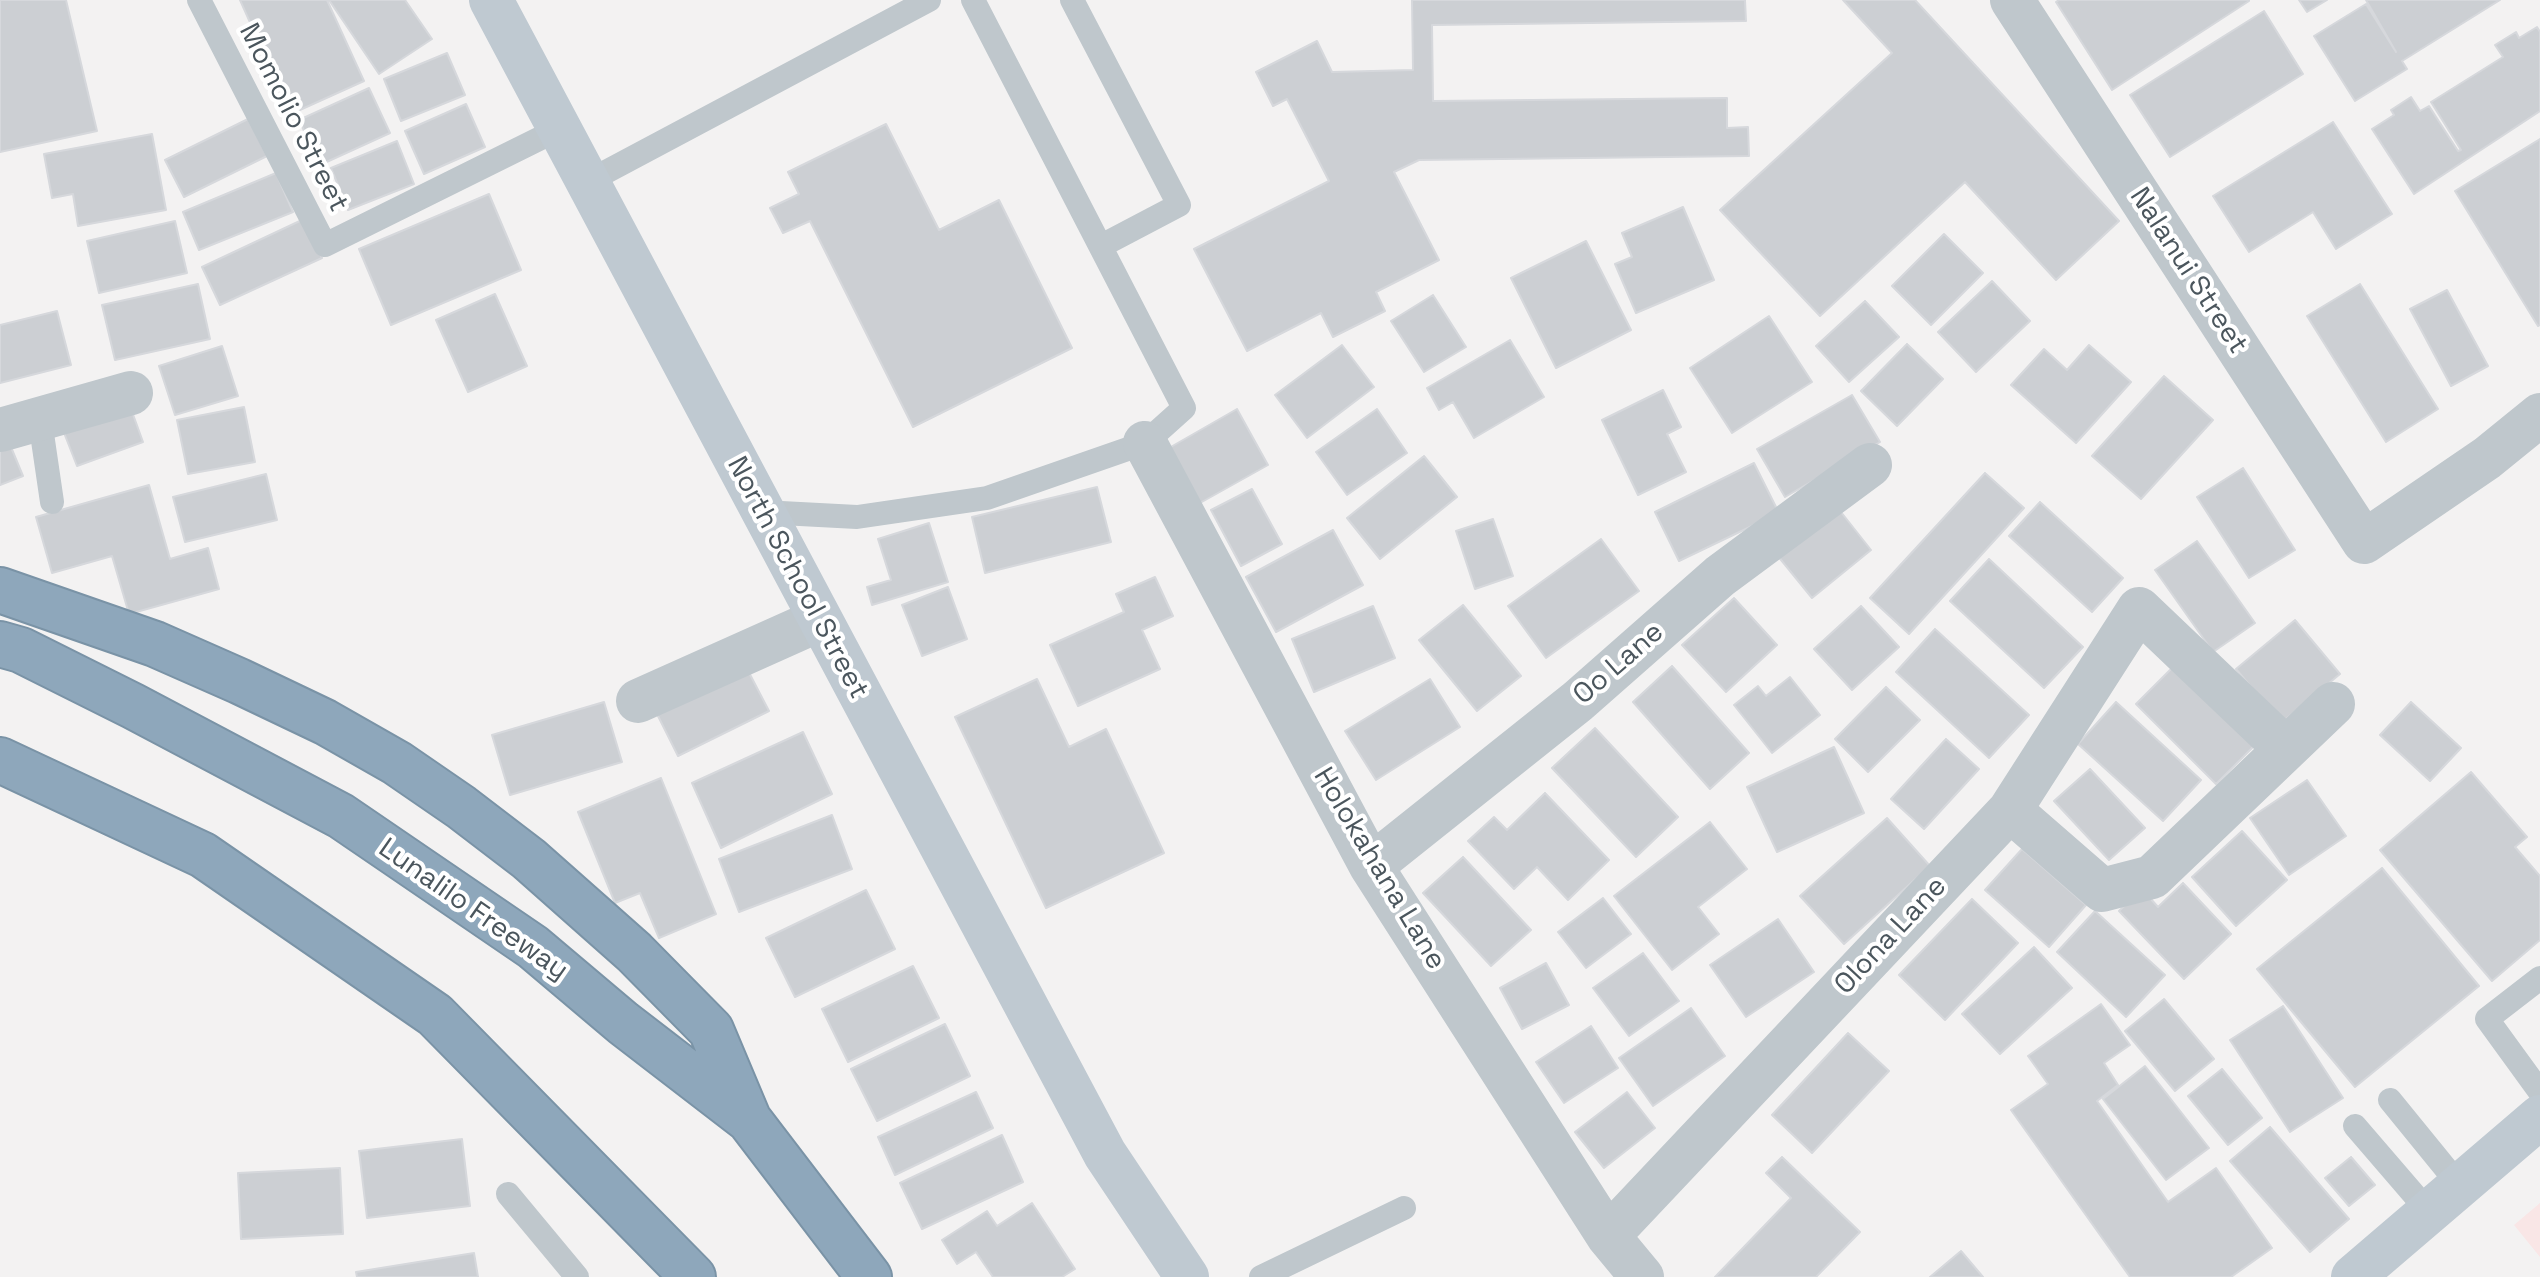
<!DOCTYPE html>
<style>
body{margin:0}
canvas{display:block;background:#f3f2f2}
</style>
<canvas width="2540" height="1277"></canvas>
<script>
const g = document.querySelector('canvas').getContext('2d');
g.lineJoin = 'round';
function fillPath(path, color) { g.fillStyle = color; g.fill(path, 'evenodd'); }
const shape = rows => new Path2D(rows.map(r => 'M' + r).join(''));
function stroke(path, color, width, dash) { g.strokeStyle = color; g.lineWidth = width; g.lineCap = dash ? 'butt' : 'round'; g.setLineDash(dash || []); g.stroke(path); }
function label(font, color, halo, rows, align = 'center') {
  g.font = font + ' "Space Grotesk",sans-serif'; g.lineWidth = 8; g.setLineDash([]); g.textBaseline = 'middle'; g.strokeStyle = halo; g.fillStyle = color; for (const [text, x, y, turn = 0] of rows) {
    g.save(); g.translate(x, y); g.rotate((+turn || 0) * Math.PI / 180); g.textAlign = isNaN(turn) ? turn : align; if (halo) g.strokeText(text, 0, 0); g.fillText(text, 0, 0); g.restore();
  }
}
const medical = shape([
 [2540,1203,2540,1257,2514,1225]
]);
const building = shape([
 [0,0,66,0,97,131,0,152,0,0],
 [240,0,327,0,364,81,291,114,240,0],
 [329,0,405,0,432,39,379,74,329,0],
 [1412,0,1745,0,1746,21,1432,25,1433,101,1727,98,1727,128,1748,127,1749,156,1419,160,1394,172,1439,260,1376,292,1385,311,1333,337,1321,313,1247,351,1194,249,1329,181,1287,99,1273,106,1256,72,1317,41,1332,72,1413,70,1412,0],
 [1843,0,1915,0,2119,221,2056,280,1965,182,1820,316,1720,210,1892,53,1843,0],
 [2059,0,2249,0,2249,1,2112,90,2056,2,2059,0],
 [2299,0,2327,0,2307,12,2299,0],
 [2366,0,2500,0,2402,61,2407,69,2355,101,2314,36,2366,4,2396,52,2366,0],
 [2264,11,2303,74,2170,157,2130,95,2264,11],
 [2537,27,2540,32,2540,111,2414,194,2372,129,2394,115,2391,110,2411,97,2420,111,2429,106,2458,151,2461,150,2431,102,2503,57,2495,45,2516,32,2519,38,2537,27],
 [447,53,465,95,401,121,384,79,447,53],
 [369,88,390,133,320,165,299,120,369,88],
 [466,104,485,147,424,174,405,131,466,104],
 [248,119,267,156,184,197,165,160,248,119],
 [2333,122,2392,214,2336,249,2313,212,2249,252,2213,196,2333,122],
 [886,124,939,230,999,200,1072,348,913,427,810,221,783,233,770,208,799,194,788,172,886,124],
 [152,134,166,210,78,226,73,194,52,198,44,154,152,134],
 [2540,139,2540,325,2538,326,2455,191,2540,139],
 [397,141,414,184,348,210,331,168,397,141],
 [276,173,293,212,199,250,183,212,276,173],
 [489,194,521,270,391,325,359,249,489,194],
 [1683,207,1714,280,1636,313,1615,264,1632,257,1622,233,1683,207],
 [304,219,322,258,220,305,202,267,304,219],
 [175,221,187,273,99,293,87,241,175,221],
 [1944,234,1983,273,1931,325,1892,286,1944,234],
 [1586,241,1631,330,1556,368,1511,278,1586,241],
 [1992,281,2030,321,1976,372,1938,332,1992,281],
 [198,284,210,339,115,360,102,305,198,284],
 [2360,284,2438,409,2386,442,2307,316,2360,284],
 [2447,290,2488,366,2451,386,2410,309,2447,290],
 [495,294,527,366,468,392,436,320,495,294],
 [1433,295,1466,347,1424,372,1391,321,1433,295],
 [1865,301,1899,337,1849,382,1816,346,1865,301],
 [57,311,71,365,0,383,0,325,57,311],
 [1769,316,1812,382,1732,433,1690,368,1769,316],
 [1510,340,1544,397,1474,438,1453,402,1439,410,1427,388,1510,340],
 [1907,344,1943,379,1897,426,1861,391,1907,344],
 [1342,345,1374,387,1307,438,1275,395,1342,345],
 [2089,345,2131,382,2076,443,2011,385,2044,349,2067,370,2089,345],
 [222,346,238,396,175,415,159,366,222,346],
 [2164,376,2213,420,2141,499,2092,456,2164,376],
 [1663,390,1681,427,1667,434,1686,472,1638,495,1602,420,1663,390],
 [126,395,143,442,77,466,59,420,126,395],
 [1852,395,1880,442,1785,497,1757,449,1852,395],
 [244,407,255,462,188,474,177,420,244,407],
 [1237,409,1268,465,1200,503,1169,448,1237,409],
 [1377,409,1407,453,1347,495,1316,452,1377,409],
 [6,435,23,476,0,485,0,438,6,435],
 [1424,456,1457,497,1380,559,1347,518,1424,456],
 [1754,463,1779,513,1679,561,1655,512,1754,463],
 [2243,468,2295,550,2249,578,2197,497,2243,468],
 [1985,473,2024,508,1909,634,1870,598,1985,473],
 [266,474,277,520,185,542,173,497,266,474],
 [149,485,170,559,208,548,219,589,129,614,112,556,52,573,36,517,149,485],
 [1097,487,1111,542,985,573,972,517,1097,487],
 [1252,489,1282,544,1241,566,1211,510,1252,489],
 [2040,502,2123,578,2092,612,2009,536,2040,502],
 [1837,507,1871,550,1812,598,1777,555,1837,507],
 [1493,519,1513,576,1475,589,1456,531,1493,519],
 [929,523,948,582,872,605,867,587,891,580,878,539,929,523],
 [1333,530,1363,585,1276,632,1246,577,1333,530],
 [1601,539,1639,591,1546,658,1508,606,1601,539],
 [2197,541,2255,623,2213,652,2155,570,2197,541],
 [1989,559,2083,647,2044,688,1950,601,1989,559],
 [1155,577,1173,616,1142,630,1160,669,1078,706,1050,645,1124,612,1116,594,1155,577],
 [948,587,967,639,922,656,902,605,948,587],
 [1734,598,1777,645,1726,692,1682,645,1734,598],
 [1463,605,1521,676,1477,711,1419,640,1463,605],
 [1373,606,1395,658,1314,692,1292,639,1373,606],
 [1861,606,1899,647,1852,690,1814,649,1861,606],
 [2295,620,2340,674,2281,723,2236,669,2295,620],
 [1935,629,2029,715,1989,758,1896,672,1935,629],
 [743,661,769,711,678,756,653,706,743,661],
 [1672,666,1749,753,1710,789,1633,702,1672,666],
 [2174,666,2254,746,2216,784,2136,704,2174,666],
 [1790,677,1820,715,1772,753,1734,705,1758,686,1766,696,1790,677],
 [1037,679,1069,747,1106,729,1164,853,1046,908,955,717,1037,679],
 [1430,679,1460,727,1376,780,1345,731,1430,679],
 [1886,687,1920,720,1868,772,1835,739,1886,687],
 [604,702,622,762,510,795,492,735,604,702],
 [2116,702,2201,780,2163,821,2078,744,2116,702],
 [2411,702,2461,748,2430,781,2380,735,2411,702],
 [1595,728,1678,817,1636,857,1552,768,1595,728],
 [803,732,832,794,721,848,692,783,803,732],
 [1946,739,1979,769,1924,829,1891,799,1946,739],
 [1834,747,1864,813,1777,852,1747,787,1834,747],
 [2090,769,2145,828,2109,860,2054,801,2090,769],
 [2471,772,2527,837,2515,847,2540,876,2540,940,2492,981,2380,850,2471,772],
 [661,778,716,914,659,938,640,893,615,903,578,812,661,778],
 [2307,780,2346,836,2289,875,2250,818,2307,780],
 [1545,793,1609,860,1568,900,1537,867,1514,889,1468,841,1494,817,1507,830,1545,793],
 [832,815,852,869,739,912,719,859,832,815],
 [1887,818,1930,866,1844,944,1800,896,1887,818],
 [1710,822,1747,869,1698,907,1719,934,1672,970,1614,896,1710,822],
 [2242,831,2287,880,2236,926,2192,877,2242,831],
 [2022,849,2086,905,2049,947,1985,890,2022,849],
 [1463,857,1531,930,1491,966,1423,893,1463,857],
 [2382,868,2479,986,2355,1087,2257,969,2382,868],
 [2183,883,2231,934,2184,979,2119,911,2142,889,2158,907,2183,883],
 [866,890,895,949,795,997,766,938,866,890],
 [1603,898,1631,934,1586,968,1558,932,1603,898],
 [1972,899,2018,943,1945,1020,1899,975,1972,899],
 [2095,911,2165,975,2126,1017,2057,952,2095,911],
 [1778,919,1814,972,1746,1017,1710,965,1778,919],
 [2034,947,2072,988,2000,1054,1962,1014,2034,947],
 [1643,953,1679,1001,1629,1036,1593,988,1643,953],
 [1546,963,1569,1005,1522,1029,1500,988,1546,963],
 [913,966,939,1018,848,1062,822,1009,913,966],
 [2164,999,2214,1059,2175,1091,2125,1031,2164,999],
 [2101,1004,2130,1045,2104,1063,2118,1085,2097,1101,2168,1202,2216,1168,2272,1248,2231,1277,2130,1277,2011,1110,2048,1084,2028,1056,2101,1004],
 [2283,1006,2343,1098,2290,1132,2230,1040,2283,1006],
 [1691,1008,1725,1056,1653,1106,1619,1058,1691,1008],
 [945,1024,970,1076,877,1121,851,1069,945,1024],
 [1591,1026,1618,1068,1564,1103,1536,1062,1591,1026],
 [1848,1033,1889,1071,1812,1153,1772,1115,1848,1033],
 [2145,1066,2209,1148,2166,1180,2103,1099,2145,1066],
 [2222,1069,2262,1118,2228,1145,2188,1096,2222,1069],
 [976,1092,993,1128,895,1175,878,1137,976,1092],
 [1627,1092,1655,1128,1604,1168,1575,1132,1627,1092],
 [2270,1127,2349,1219,2310,1252,2230,1161,2270,1127],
 [1002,1135,1023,1182,922,1229,900,1183,1002,1135],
 [462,1139,470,1206,367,1218,359,1151,462,1139],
 [1782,1157,1860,1232,1816,1277,1715,1277,1791,1198,1766,1173,1782,1157],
 [2351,1157,2375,1185,2349,1206,2325,1178,2351,1157],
 [340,1168,343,1234,241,1239,238,1173,340,1168],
 [1032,1203,1075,1269,1062,1277,993,1277,976,1252,957,1264,942,1240,987,1211,997,1226,1032,1203],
 [1961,1251,1983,1277,1930,1277,1961,1251],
 [474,1253,478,1277,357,1277,356,1272,474,1253]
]);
const lane = shape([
 [199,0,325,245,559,129],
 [1072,0,1179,205,1101,246],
 [587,182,929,0],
 [40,420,52,502],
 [762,512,857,517,987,498,1145,443,1184,408,973,0],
 [2540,978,2487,1019,2540,1092],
 [2390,1100,2460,1186],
 [2355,1126,2429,1212],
 [508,1194,577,1277],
 [1261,1277,1404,1208]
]);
const street = shape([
 [2012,0,2364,542,2487,458,2540,415],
 [0,430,131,393],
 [1145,443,1371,866,1608,1236,1642,1277],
 [638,701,819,620],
 [2010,810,2102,890,2152,877,2333,704],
 [1371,866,1578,701,1720,576,1870,465],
 [1608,1236,2010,810,2139,609,2286,749]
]);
const secondary = shape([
 [491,0,1105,1154,1187,1277],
 [2353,1277,2540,1117]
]);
const highway = shape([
 [0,590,155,644,239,681,325,722,397,763,461,807,529,859,634,952,711,1030,748,1118],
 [0,644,21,650,133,706,341,816,533,947,623,1023,749,1120,869,1277],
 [0,760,203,855,435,1015,693,1277]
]);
const streetNames = [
 ["Momolio Street",293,118,63],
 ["Nalanui Street",2188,271,57],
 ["North School Street",797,578,62],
 ["Oo Lane",1619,664,-41],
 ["Holokahana Lane",1379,869,59],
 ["Lunalilo Freeway",473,910,35],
 ["Olona Lane",1891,936,-47]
];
fillPath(medical, '#f9e6e6');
fillPath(building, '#cccfd3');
stroke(building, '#d6d8dc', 2);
stroke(highway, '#7a93a6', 48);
stroke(lane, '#bfc7cc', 24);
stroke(street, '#bfc7cc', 44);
stroke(secondary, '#bfc9d1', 44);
stroke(highway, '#8ea7bb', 44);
label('28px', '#4b565d', '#fff', streetNames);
</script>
